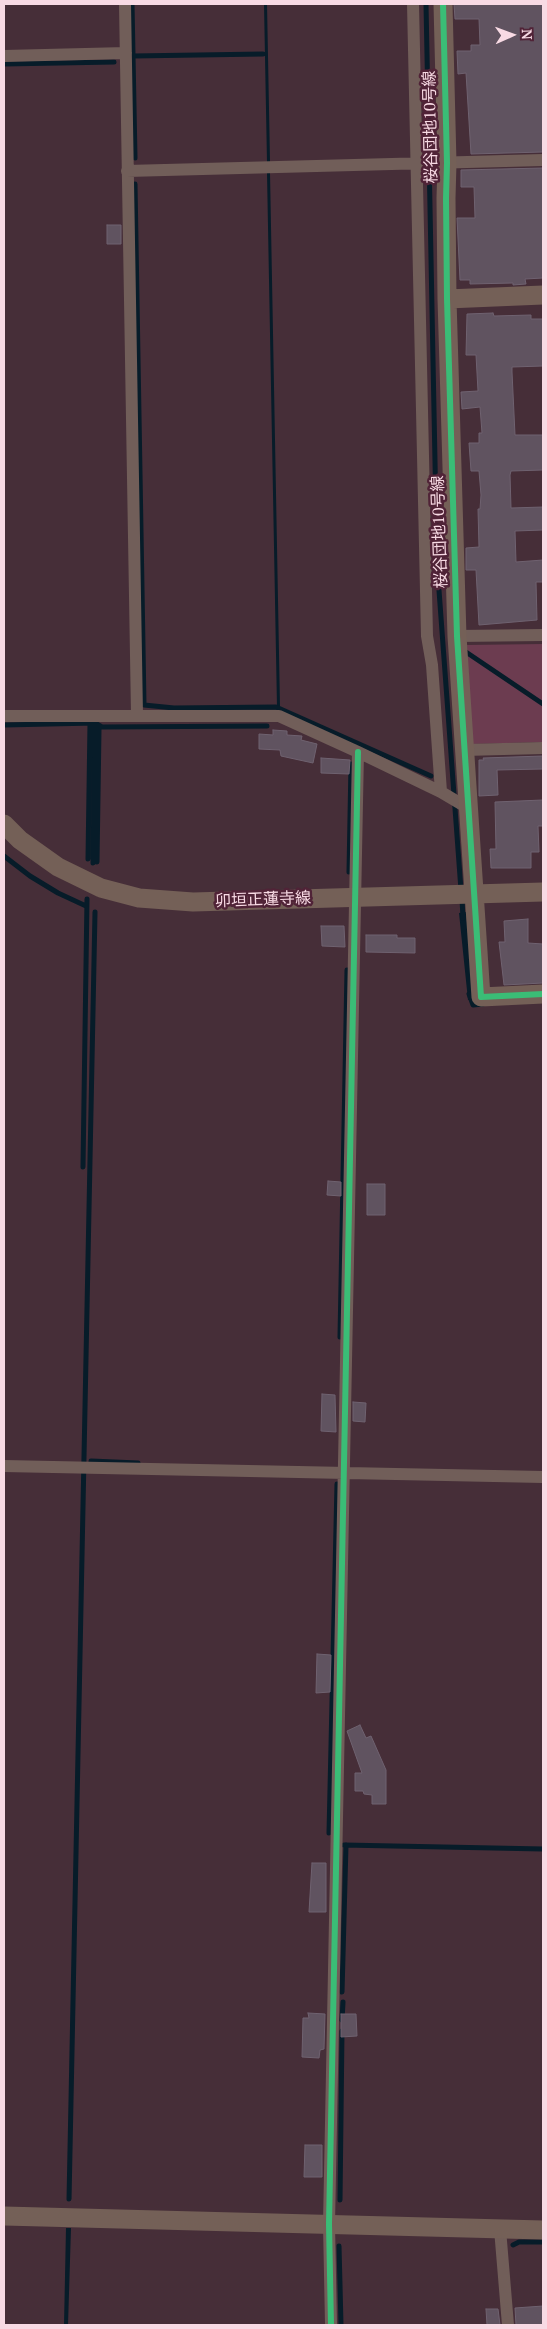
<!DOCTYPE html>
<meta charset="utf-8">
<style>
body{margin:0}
#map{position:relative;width:547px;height:2329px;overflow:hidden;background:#462e38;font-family:"PT Serif",serif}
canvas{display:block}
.frame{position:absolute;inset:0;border:5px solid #f8dae4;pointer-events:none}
.north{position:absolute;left:487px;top:10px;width:50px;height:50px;-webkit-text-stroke:4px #502337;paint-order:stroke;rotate:88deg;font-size:14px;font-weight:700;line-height:20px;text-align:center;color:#f8dae4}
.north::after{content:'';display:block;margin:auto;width:18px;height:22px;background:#f8dae4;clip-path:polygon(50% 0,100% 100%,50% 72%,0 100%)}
</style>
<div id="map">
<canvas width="547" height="2329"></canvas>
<div class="frame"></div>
<div class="north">N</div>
</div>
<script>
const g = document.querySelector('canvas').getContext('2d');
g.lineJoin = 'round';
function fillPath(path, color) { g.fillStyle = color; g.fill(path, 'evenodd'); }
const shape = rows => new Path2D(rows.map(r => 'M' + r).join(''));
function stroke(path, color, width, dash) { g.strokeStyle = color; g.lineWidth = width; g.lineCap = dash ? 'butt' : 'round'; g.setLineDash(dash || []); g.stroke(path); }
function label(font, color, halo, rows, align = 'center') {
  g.font = font + ' "PT Serif","Noto Sans JP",serif'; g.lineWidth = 5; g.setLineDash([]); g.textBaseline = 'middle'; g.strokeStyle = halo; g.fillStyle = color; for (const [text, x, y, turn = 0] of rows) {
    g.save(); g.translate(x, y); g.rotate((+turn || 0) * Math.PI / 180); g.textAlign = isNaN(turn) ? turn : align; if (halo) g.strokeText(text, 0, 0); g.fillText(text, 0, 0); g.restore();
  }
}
const green = shape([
 [543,644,543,742,471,744,467,645]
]);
const water = shape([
 [264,4,267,4,270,162,267,162],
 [267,173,270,173,280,707,277,707],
 [466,912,474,999,468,1000,459,913],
 [66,2228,71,2228,68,2325,64,2325]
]);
const stream = shape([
 [132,4,135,158],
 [426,4,437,563,461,890],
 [133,56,263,54],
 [4,64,114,62],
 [135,184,144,705,174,708,276,707,431,776],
 [463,650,543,704],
 [4,725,95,723,102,727,267,726],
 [4,856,30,876,58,893,86,906],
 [88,859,90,723],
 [97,862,99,729],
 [93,863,95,723],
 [349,872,351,764],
 [462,899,463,918],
 [469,994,473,1005,483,1004],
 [83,1167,87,899],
 [340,1337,347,970],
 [91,1461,138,1463],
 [329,1833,337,1484],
 [344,1845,543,1849],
 [342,1992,346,1845],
 [342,2020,343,2002],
 [69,2199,95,912],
 [340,2200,342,2031],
 [513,2245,519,2242,543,2242],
 [339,2246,341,2325]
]);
const building = shape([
 [454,4,543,4,543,152,471,154,466,73,458,74,457,51,471,51,471,45,480,45,479,19,455,19,454,4],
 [543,168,543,278,525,279,526,284,513,285,513,283,470,284,470,280,460,280,457,218,475,218,474,187,461,187,461,170,543,168],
 [107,225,121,225,121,244,107,244,107,225],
 [493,313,494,316,531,315,531,319,543,319,543,366,512,367,512,372,515,435,543,435,543,470,511,471,510,475,511,508,543,507,543,530,515,531,516,562,543,560,543,582,536,582,537,620,479,625,476,570,466,570,466,548,479,547,478,509,480,509,481,495,479,471,471,471,469,443,479,443,479,433,482,433,480,407,462,409,461,392,478,391,476,355,466,355,467,314,493,313],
 [273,730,287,731,287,735,302,736,301,740,317,744,313,763,281,756,280,750,259,749,259,734,273,735,273,730],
 [543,756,543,769,497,770,498,795,479,796,479,760,484,760,483,758,543,756],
 [321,758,350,760,349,774,321,773,321,758],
 [543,800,543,826,538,826,539,852,531,852,531,868,491,868,490,849,496,849,495,802,543,800],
 [528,919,528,943,543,944,543,983,504,985,499,942,505,942,504,921,528,919],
 [321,926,344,926,345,947,322,946,321,926],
 [366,935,397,935,397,938,415,938,415,953,366,952,366,935],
 [328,1181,341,1182,341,1196,327,1195,328,1181],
 [367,1184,385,1184,385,1215,367,1215,367,1184],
 [322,1394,335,1395,336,1432,321,1431,322,1394],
 [353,1402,366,1403,365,1422,353,1421,353,1402],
 [317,1654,331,1655,330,1692,316,1693,317,1654],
 [360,1725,366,1738,371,1736,386,1770,386,1804,372,1804,372,1795,364,1794,363,1791,355,1791,355,1773,362,1773,347,1731,360,1725],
 [312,1863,326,1863,326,1912,309,1912,312,1863],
 [308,2013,325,2014,324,2049,320,2050,319,2058,302,2057,303,2018,309,2018,308,2013],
 [341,2014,356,2014,357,2036,341,2037,341,2014],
 [305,2145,322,2145,322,2177,304,2177,305,2145],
 [543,2306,543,2325,516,2325,515,2308,543,2306],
 [486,2309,498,2309,500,2325,487,2325,486,2309]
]);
const street = shape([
 [125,4,137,715],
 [413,4,427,636,432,665,441,792],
 [4,56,126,53],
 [127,171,543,160],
 [457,636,543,635],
 [4,716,279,716,358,752,441,792,468,808],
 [464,750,543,748],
 [4,1466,543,1477],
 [500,2229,508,2325],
 [331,2325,329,2224,358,752]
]);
const secondary = shape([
 [443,4,447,163,446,198,447,299,457,636,481,997,543,994],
 [447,299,543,295],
 [4,824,20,840,58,867,101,888,139,898,193,902,543,892],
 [4,2216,543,2230]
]);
const cycleway = shape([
 [443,4,447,163,446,198,447,299,457,636,481,997,543,994],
 [331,2325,329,2224,358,752]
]);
const streetNames = [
 ["桜谷団地10号線",431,127,-91],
 ["桜谷団地10号線",440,532,-92],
 ["卯垣正蓮寺線",263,900,-2]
];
fillPath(green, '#6c3c50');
fillPath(water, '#071c29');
stroke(stream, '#071c29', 5);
fillPath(building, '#605360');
stroke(building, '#6f6270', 1);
stroke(street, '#715e59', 12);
stroke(secondary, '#746057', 19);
stroke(cycleway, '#3abd76', 6);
label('16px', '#f8dae4', '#502337', streetNames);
</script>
